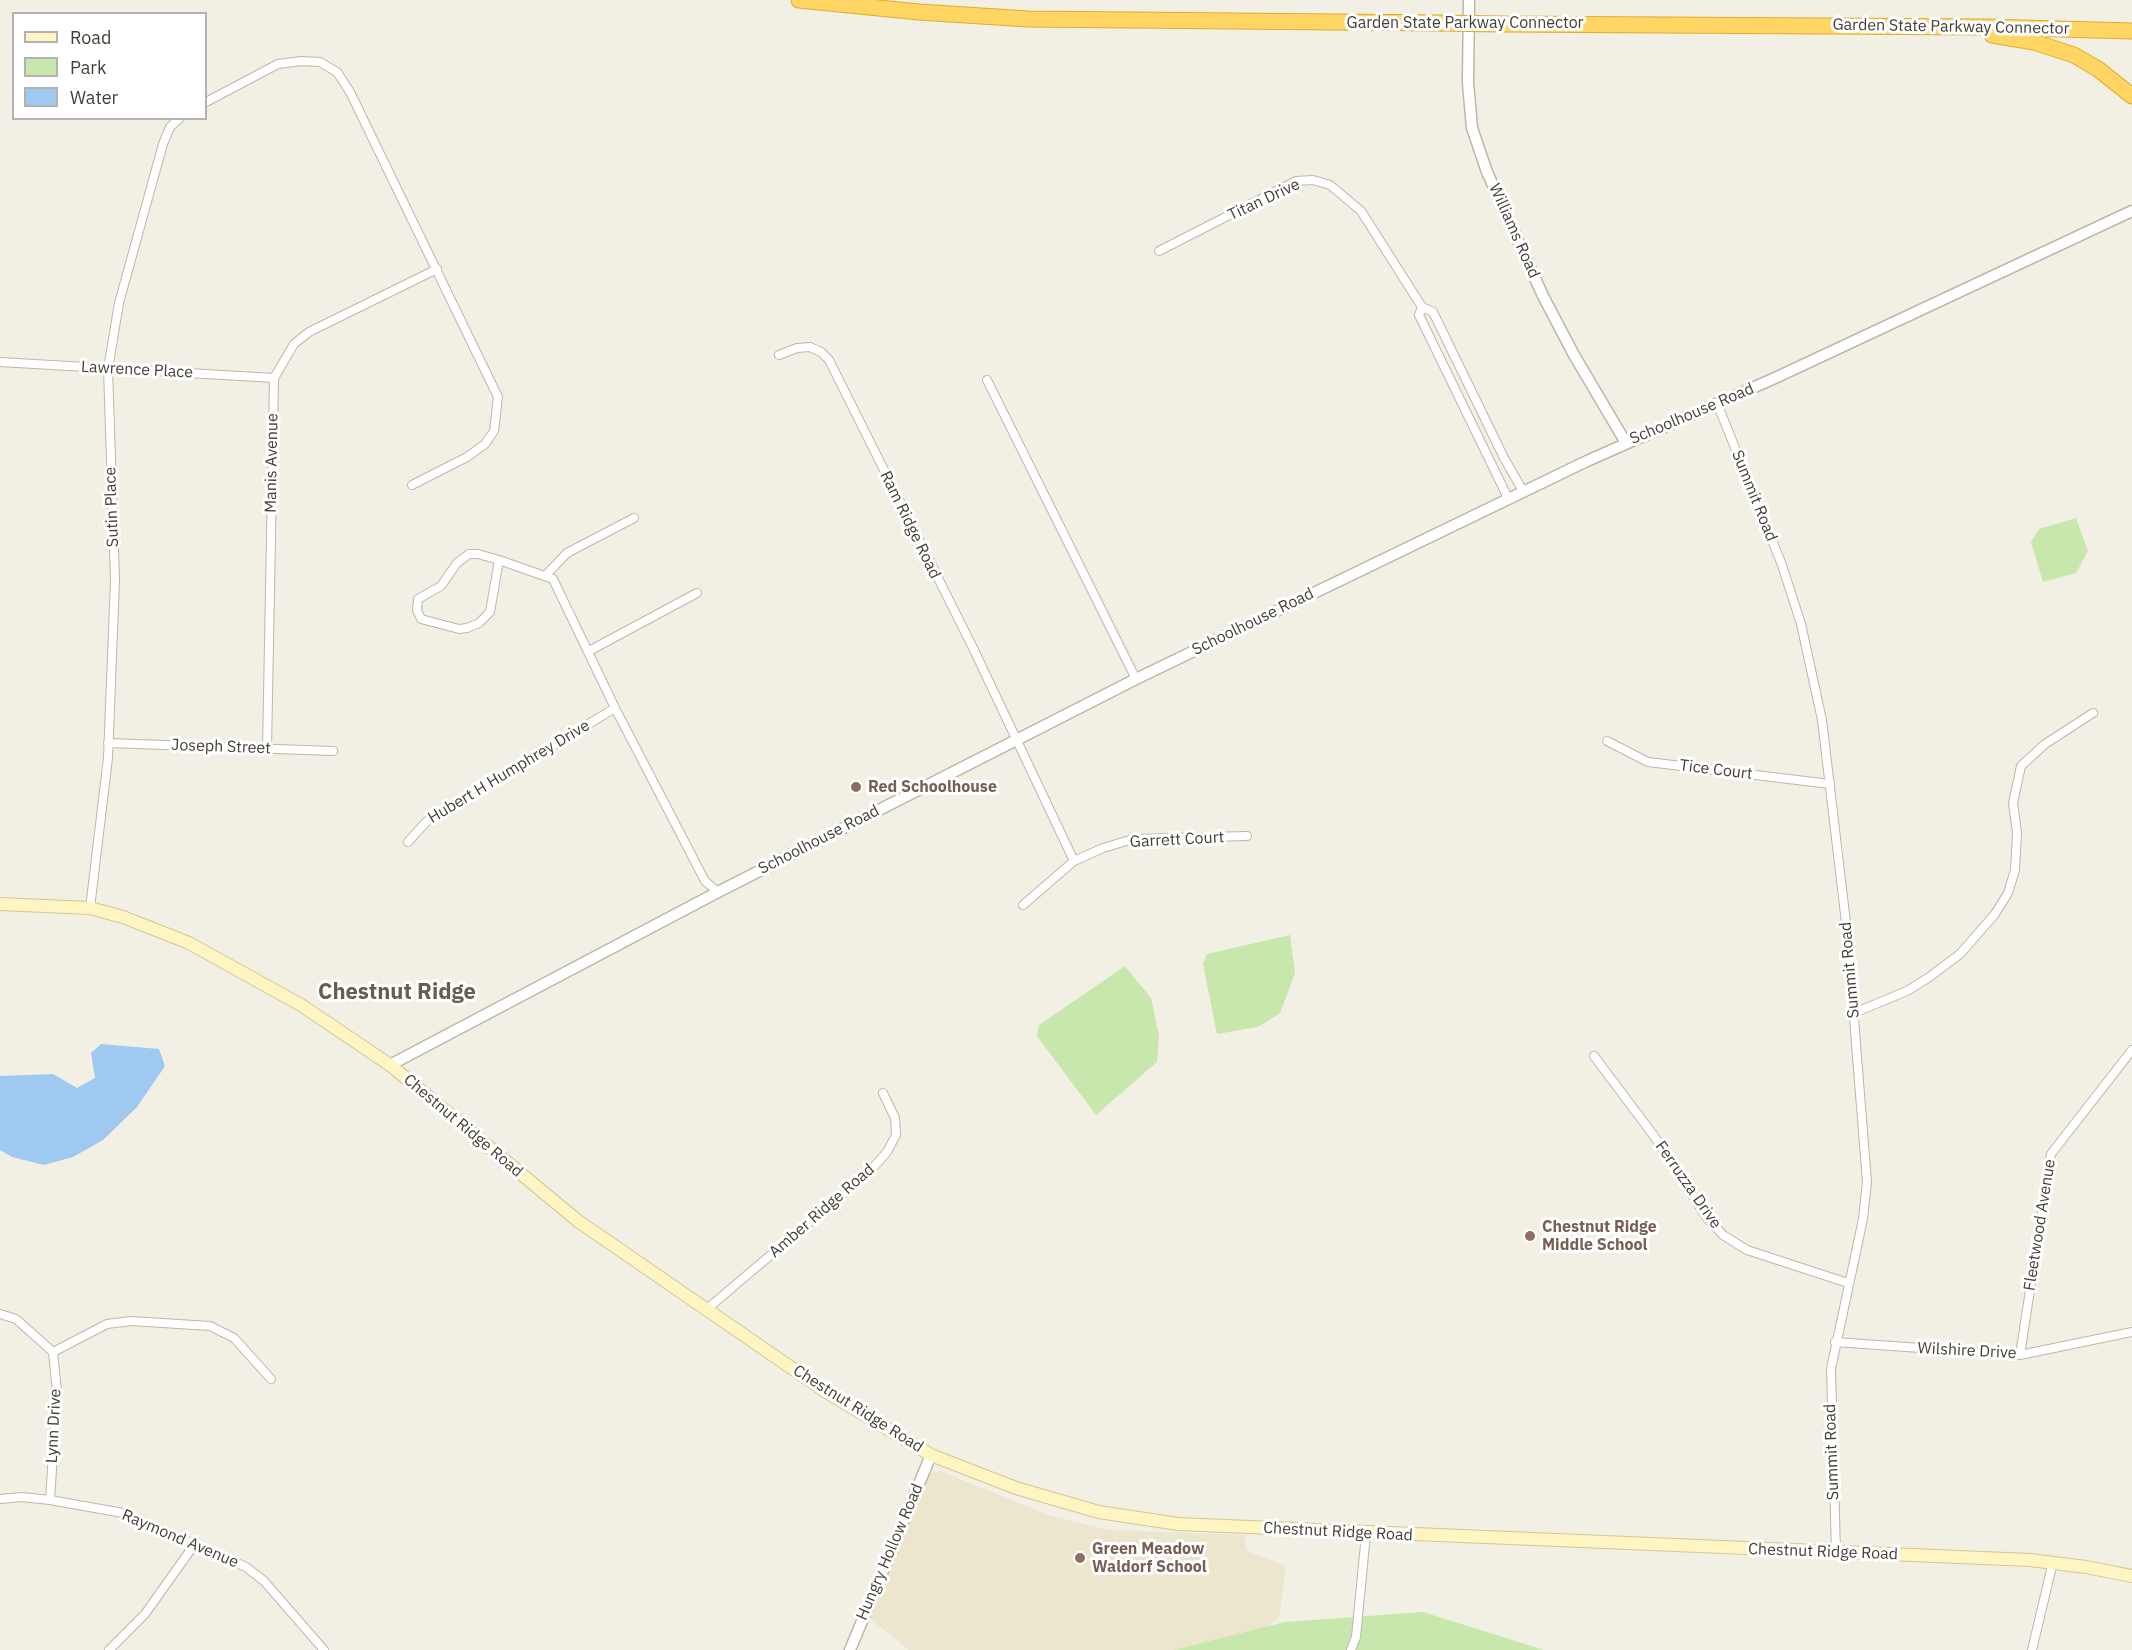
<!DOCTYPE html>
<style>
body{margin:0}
#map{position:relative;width:2132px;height:1650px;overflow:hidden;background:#f2efe4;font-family:"IBM Plex Sans",sans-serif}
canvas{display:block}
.legend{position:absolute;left:12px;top:12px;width:195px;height:108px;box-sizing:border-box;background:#fff;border:2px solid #b4b2ae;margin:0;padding:8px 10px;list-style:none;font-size:18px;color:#443f34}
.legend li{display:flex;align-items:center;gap:12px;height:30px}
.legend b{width:30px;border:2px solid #b4b2ae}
</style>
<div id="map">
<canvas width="2132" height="1650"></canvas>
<ul class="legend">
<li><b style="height:8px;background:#fff5c2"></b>Road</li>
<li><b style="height:16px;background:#c8e7ac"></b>Park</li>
<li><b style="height:16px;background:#9fc9f0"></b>Water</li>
</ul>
</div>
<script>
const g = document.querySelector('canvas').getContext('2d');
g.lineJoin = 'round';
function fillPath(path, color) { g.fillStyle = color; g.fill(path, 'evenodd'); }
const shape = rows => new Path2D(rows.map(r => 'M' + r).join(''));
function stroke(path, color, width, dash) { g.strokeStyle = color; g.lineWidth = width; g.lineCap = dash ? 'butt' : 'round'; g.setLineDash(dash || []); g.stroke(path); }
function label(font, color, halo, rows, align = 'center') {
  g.font = font + ' "IBM Plex Sans",sans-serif'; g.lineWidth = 6; g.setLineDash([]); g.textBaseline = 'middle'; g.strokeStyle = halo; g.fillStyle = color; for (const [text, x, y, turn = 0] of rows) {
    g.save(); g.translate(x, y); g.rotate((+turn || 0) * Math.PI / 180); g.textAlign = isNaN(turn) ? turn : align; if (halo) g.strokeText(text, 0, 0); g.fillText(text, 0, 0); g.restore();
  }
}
const education = shape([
 [940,1471,1048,1515,1109,1530,1244,1535,1247,1551,1286,1566,1279,1617,1243,1650,909,1650,868,1617,929,1474]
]);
const green = shape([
 [2076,518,2088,551,2076,573,2043,582,2031,542,2039,529],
 [1290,935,1295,973,1280,1013,1258,1027,1217,1034,1203,964,1207,954],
 [1125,966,1151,998,1159,1036,1157,1062,1096,1115,1037,1036,1039,1025],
 [1423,1612,1544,1650,1174,1650,1285,1622]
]);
const water = shape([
 [101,1044,159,1049,165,1066,137,1107,103,1140,73,1157,44,1165,12,1157,0,1150,0,1076,53,1074,77,1088,95,1078,91,1053]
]);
const minor = shape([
 [206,102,278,64,301,61,320,62,337,72,350,92,498,397,494,431,485,444,467,457,412,485],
 [1159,251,1296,181,1313,180,1330,185,1361,211,1422,307,1433,312,1504,458,1523,491],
 [1422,307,1419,315,1508,498],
 [779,355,797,348,810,347,821,352,829,360,974,650,1074,861],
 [0,362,274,378],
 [987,380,1136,679],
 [1717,403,1782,565,1801,624,1822,720,1847,931,1867,1182,1863,1219,1831,1369,1836,1552],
 [469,554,478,554,499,560,490,612,479,623,467,628,459,629,421,619,417,610,418,599,441,586,457,563,469,554],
 [499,560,553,579,615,708,705,881,718,892],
 [546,575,567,553,634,518],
 [589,651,697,593],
 [1607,741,1648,762,1830,784],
 [108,743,333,751],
 [267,749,274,378,294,344,309,332,437,269],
 [408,842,426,822,615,708],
 [1023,905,1074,861,1103,848,1133,839,1247,836],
 [90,908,108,758,115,580,108,369,119,303,163,144,170,127,180,118],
 [1854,1013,1907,991,1928,978,1960,954,1995,914,2008,893,2015,870,2017,833,2013,803,2021,766,2045,744,2093,713],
 [1594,1056,1654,1136,1707,1218,1723,1235,1747,1250,1848,1283],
 [707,1309,872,1169,887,1152,896,1135,895,1118,883,1093],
 [0,1314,16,1319,53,1352,107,1324,131,1321,210,1326,234,1338,271,1379],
 [1835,1342,2020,1355,2132,1332],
 [2020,1355,2051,1154,2132,1050],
 [0,1499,22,1497,50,1500,123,1513,246,1567,264,1581,324,1650],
 [50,1500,57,1392,53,1352],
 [109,1650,145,1614,194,1545],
 [1351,1650,1356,1637,1366,1534],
 [2032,1650,2053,1562]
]);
const tertiary = shape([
 [1469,0,1468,83,1472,128,1487,172,1543,296,1574,355,1626,443],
 [390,1065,718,892,1136,679,1587,461,1775,378,2132,211],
 [850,1650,931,1455]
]);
const secondary = shape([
 [0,904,90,908,123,917,189,943,301,1005,390,1065,578,1221,825,1391,931,1455,1016,1488,1099,1512,1178,1524,2030,1560,2086,1567,2132,1576]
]);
const motorway = shape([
 [799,0,919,12,1028,19,1440,23],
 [1500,24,1986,27,2132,31],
 [1992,35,2034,42,2074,55,2098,69,2132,96]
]);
const motorwayBridge = shape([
 [1440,23,1500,24]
]);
const markers = [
 [856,787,6,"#8d6e63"],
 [1530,1236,6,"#8d6e63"],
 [1080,1558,6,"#8d6e63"]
];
const streetNames = [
 ["Garden State Parkway Connector",1465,23],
 ["Garden State Parkway Connector",1951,27,1],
 ["Titan Drive",1264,200,-25],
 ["Williams Road",1514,231,66],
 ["Lawrence Place",137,370,3],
 ["Schoolhouse Road",1692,414,-23],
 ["Manis Avenue",272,463,-89],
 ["Summit Road",1754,496,68],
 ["Sutin Place",112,507,-92],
 ["Ram Ridge Road",910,525,64],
 ["Schoolhouse Road",1253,622,-26],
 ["Joseph Street",221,747,2],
 ["Tice Court",1716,770,7],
 ["Hubert H Humphrey Drive",509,772,-31],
 ["Schoolhouse Road",819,840,-27],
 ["Garrett Court",1177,840,-3],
 ["Summit Road",1850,970,-95],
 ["Chestnut Ridge Road",463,1126,40],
 ["Ferruzza Drive",1688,1185,55],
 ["Amber Ridge Road",822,1211,-41],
 ["Fleetwood Avenue",2040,1225,-81],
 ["Wilshire Drive",1967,1351,3],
 ["Chestnut Ridge Road",858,1409,32],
 ["Lynn Drive",54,1426,-87],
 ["Summit Road",1832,1452,-92],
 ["Chestnut Ridge Road",1338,1532,3],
 ["Raymond Avenue",180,1539,23],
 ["Hungry Hollow Road",890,1552,-67],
 ["Chestnut Ridge Road",1823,1552,2]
];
const educationNames = [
 ["Red Schoolhouse",868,787],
 ["Chestnut Ridge",1542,1227],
 ["Middle School",1542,1245],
 ["Green Meadow",1092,1549],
 ["Waldorf School",1092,1567]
];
const districtNames = [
 ["Chestnut Ridge",397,993]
];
fillPath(education, '#ece6ce');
fillPath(green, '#c8e7ac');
fillPath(water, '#9fc9f0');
stroke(minor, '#beb7a7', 10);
stroke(tertiary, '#beb7a7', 13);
stroke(secondary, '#d3c793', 14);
stroke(motorway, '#deac32', 17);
stroke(minor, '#fff', 8);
stroke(tertiary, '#fff', 10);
stroke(secondary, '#fff5c2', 12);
stroke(motorway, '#ffd663', 15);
stroke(motorwayBridge, '#deac32', 17, []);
stroke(motorwayBridge, '#ffd663', 15);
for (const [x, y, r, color] of markers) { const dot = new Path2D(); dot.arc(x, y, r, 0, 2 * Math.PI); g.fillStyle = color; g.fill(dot); stroke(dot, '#fff', 2); }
label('16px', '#443f34', '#fff', streetNames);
label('bold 16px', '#785e54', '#fff', educationNames, 'left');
label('bold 22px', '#675e4b', '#fff', districtNames);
</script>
